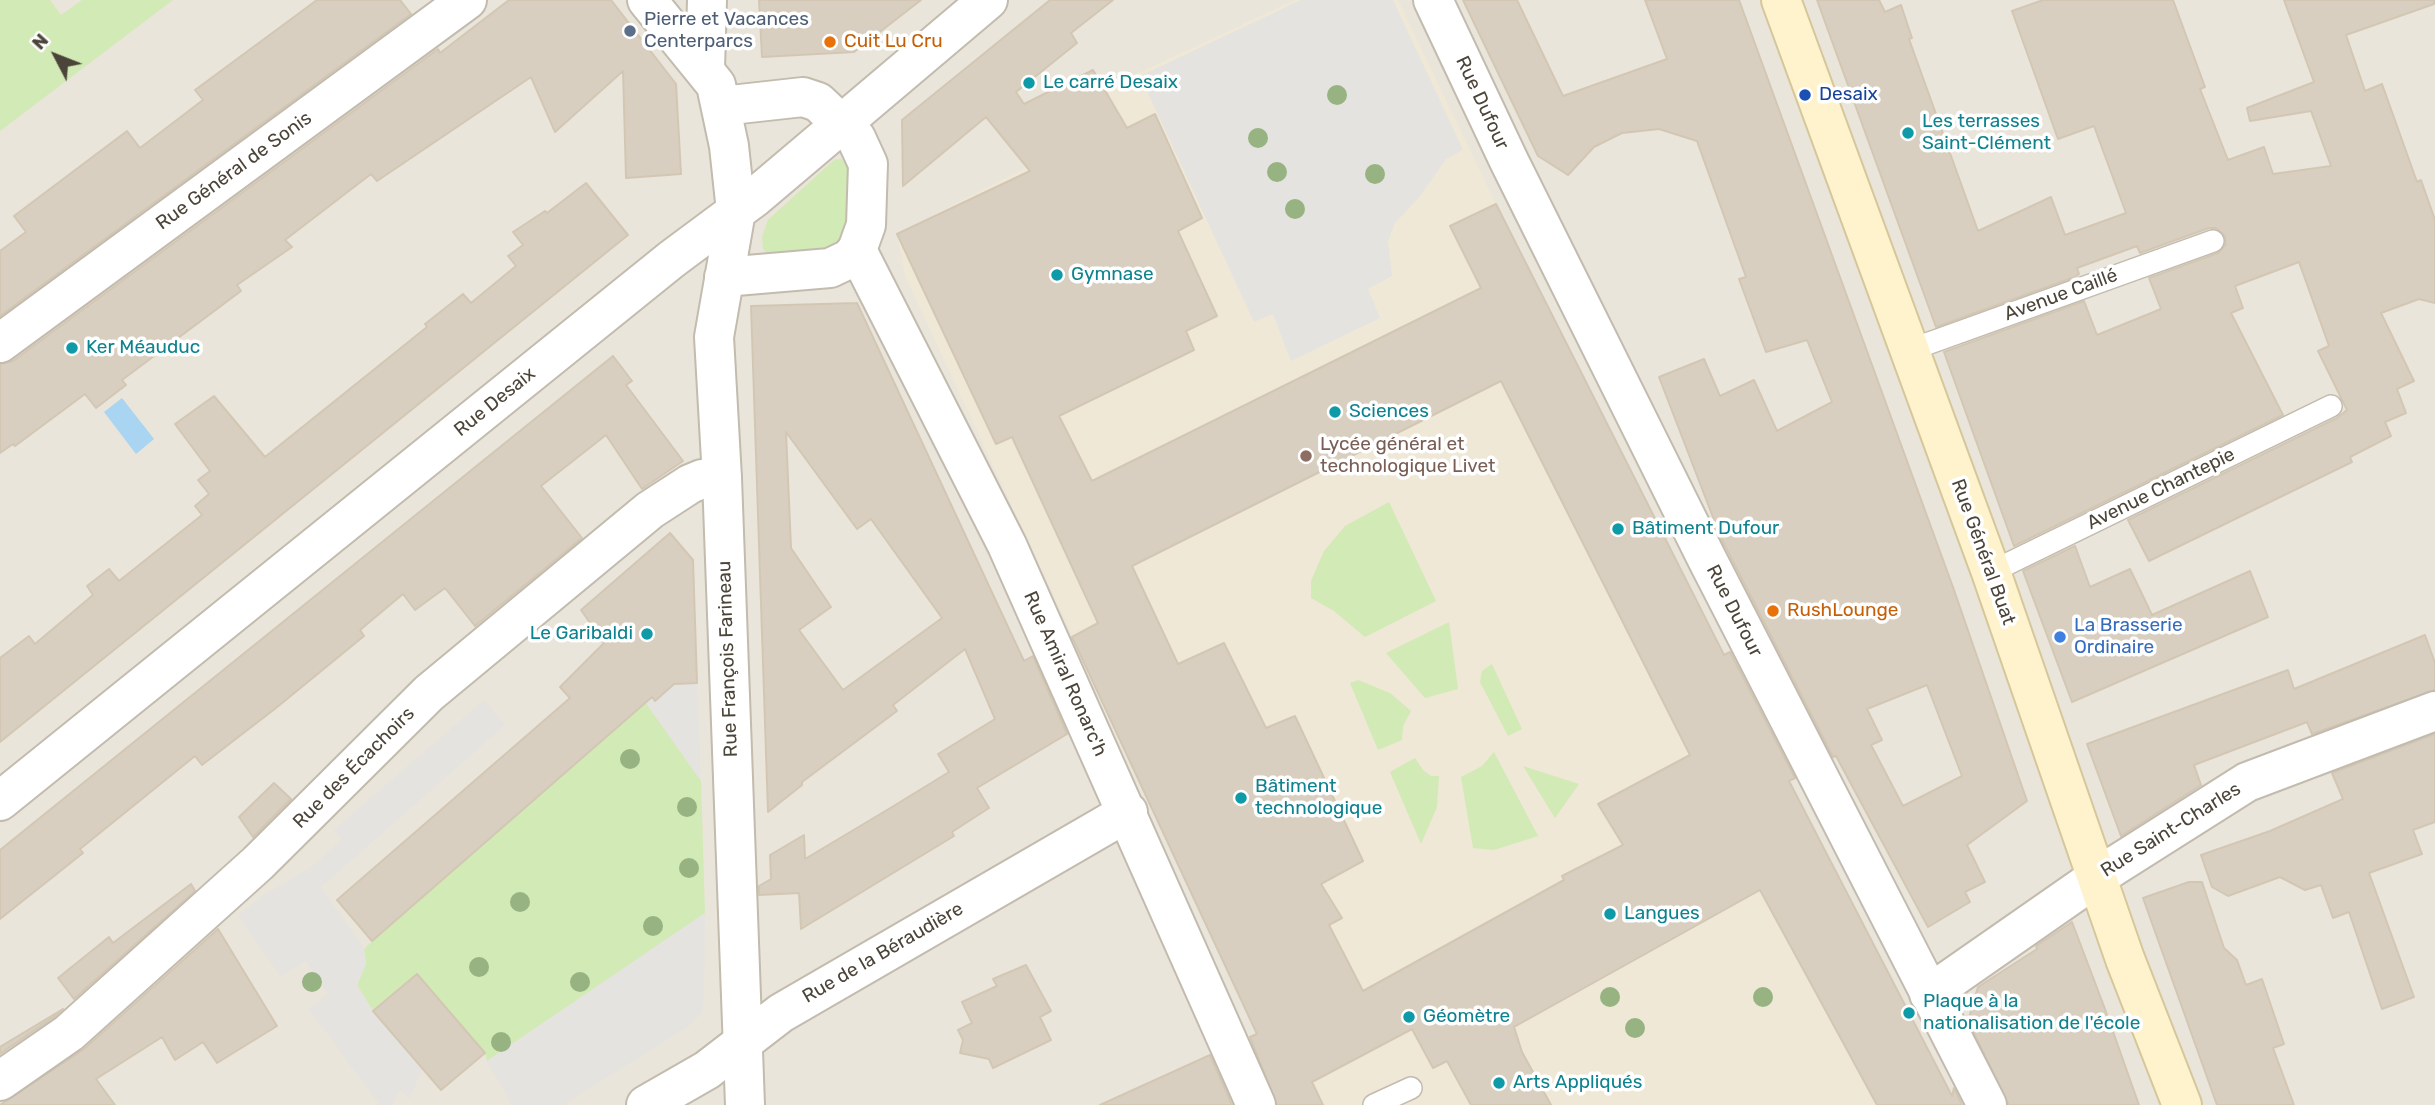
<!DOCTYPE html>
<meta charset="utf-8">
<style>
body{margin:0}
#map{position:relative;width:2435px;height:1105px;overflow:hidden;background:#f6f3ec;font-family:Rubik,sans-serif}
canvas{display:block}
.north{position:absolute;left:21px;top:21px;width:70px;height:70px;-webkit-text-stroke:5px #fff;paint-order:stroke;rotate:312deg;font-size:19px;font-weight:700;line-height:28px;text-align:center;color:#4b4439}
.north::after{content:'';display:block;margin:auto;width:24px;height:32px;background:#4b4439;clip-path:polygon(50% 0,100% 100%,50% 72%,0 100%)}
</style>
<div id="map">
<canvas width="2435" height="1105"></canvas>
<div class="north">N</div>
</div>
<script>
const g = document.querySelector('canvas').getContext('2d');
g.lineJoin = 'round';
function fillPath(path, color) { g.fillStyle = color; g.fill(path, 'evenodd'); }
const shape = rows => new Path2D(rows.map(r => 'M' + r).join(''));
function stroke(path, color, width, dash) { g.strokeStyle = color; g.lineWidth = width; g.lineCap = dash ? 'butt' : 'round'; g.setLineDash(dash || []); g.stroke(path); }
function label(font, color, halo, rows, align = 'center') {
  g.font = font + ' Rubik,sans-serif'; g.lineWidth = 7; g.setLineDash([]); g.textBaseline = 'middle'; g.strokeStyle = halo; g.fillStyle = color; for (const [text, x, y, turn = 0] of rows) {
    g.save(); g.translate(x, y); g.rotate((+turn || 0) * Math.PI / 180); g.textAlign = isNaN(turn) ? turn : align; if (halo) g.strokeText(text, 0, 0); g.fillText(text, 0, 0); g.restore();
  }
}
const residential = shape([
 [0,0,2435,0,2435,1105,0,1105]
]);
const education = shape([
 [1295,0,1398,0,1496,204,1735,676,1957,1105,1291,1105,905,276,897,234,1027,167,1104,89]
]);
const green = shape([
 [0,0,50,0,61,15,82,0,173,0,0,131],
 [841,159,847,165,849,203,844,232,835,246,820,254,770,256,763,249,762,237,768,220,834,160],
 [1389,502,1436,601,1365,637,1334,611,1311,598,1311,581,1324,551,1345,526],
 [1449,622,1458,689,1425,698,1386,653],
 [1492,664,1522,729,1508,736,1480,682,1482,671],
 [1358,680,1390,693,1411,711,1403,726,1402,740,1378,750,1350,683],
 [644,700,701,781,705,913,487,1061,485,1053,417,974,373,1011,357,985,366,964,364,949],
 [1494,752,1538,836,1494,850,1473,848,1461,777,1482,766],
 [1415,758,1423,770,1431,776,1439,776,1437,807,1421,844,1390,772],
 [1523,766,1579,784,1555,818]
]);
const parking = shape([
 [1301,0,1393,0,1463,150,1446,159,1420,196,1395,223,1388,241,1392,276,1368,289,1380,318,1291,361,1273,314,1254,322,1140,76],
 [675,683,697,683,701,781,645,702,652,697,655,701],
 [484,700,505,725,321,887,364,949,366,964,357,985,373,1011,422,1069,410,1098,400,1090,392,1105,380,1105,309,1009,328,994,306,961,281,977,238,916,262,896,310,868,342,839,334,830],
 [705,913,704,998,702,1012,689,1026,563,1105,512,1105,487,1061]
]);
const water = shape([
 [122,398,154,439,136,454,104,412]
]);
const building = shape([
 [317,0,400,0,411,14,0,316,0,251,26,232,14,216,127,131,140,148,203,100,195,90,317,0],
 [509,0,611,0,676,84,681,174,626,178,623,71,555,132,531,77,377,181,371,174,285,240,292,247,237,285,241,291,122,380,126,385,96,408,85,394,15,446,13,444,0,453,0,364,13,361,438,49,440,53,509,0],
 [759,0,921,0,854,52,762,57,759,0],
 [1050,0,1113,0,1071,33,1077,43,1016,92,1024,104,1093,70,1127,128,1155,114,1202,218,1178,231,1217,316,1186,331,1194,350,1059,416,1092,481,1481,288,1450,226,1496,204,1724,655,1730,652,1795,778,1789,781,1952,1096,1954,1088,1962,1105,1877,1105,1760,890,1514,1027,1522,1052,1551,1105,1471,1105,1447,1061,1433,1068,1412,1029,1312,1082,1323,1105,1277,1105,1250,1037,1257,1034,1072,637,1098,623,1012,437,996,444,897,234,1030,171,986,117,903,186,902,120,1050,0],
 [1501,381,1690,755,1598,804,1623,845,1562,876,1564,880,1363,991,1329,925,1342,918,1321,884,1363,861,1295,716,1266,728,1224,643,1178,664,1132,566,1501,381],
 [1463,0,1517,0,1563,96,1667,59,1645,0,1739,0,1954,590,2027,801,1967,845,1985,882,1965,892,1970,902,1928,927,1836,756,1833,757,1721,538,1659,377,1704,359,1720,396,1754,380,1777,431,1832,402,1807,340,1766,352,1739,279,1746,277,1697,141,1659,129,1622,133,1594,147,1568,175,1538,156,1463,0],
 [1927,685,1962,776,1903,806,1871,745,1882,740,1867,709,1927,685],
 [1817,0,1879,0,1885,12,1901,5,1912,38,1909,39,1978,231,2051,197,2065,235,2126,213,2094,126,2058,139,2012,11,2043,0,2173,0,2205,87,2200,89,2228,160,2264,147,2273,174,2331,166,2311,111,2250,121,2247,108,2314,82,2284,0,2434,0,2434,4,2346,35,2365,91,2382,84,2417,182,2421,180,2435,220,2435,303,2419,299,2381,313,2414,381,2397,389,2406,413,2385,422,2391,436,2350,457,2352,462,2149,561,2128,520,2337,418,2347,410,2318,351,2329,346,2299,262,2235,286,2243,308,2231,313,2283,415,2014,546,1944,352,2084,301,2097,335,2161,309,2149,278,2218,253,2226,244,2225,236,2216,228,2209,228,2140,253,2137,246,2077,268,2079,274,2075,277,1936,327,1817,0],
 [586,183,628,235,0,742,0,658,29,636,35,644,93,595,87,586,109,569,119,581,202,515,195,506,209,494,198,480,210,471,175,424,214,396,265,457,427,327,425,324,463,294,471,303,516,266,508,256,523,245,513,232,545,211,547,213,586,183],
 [857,303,1024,661,1033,656,1067,734,977,788,989,808,952,832,954,836,801,929,799,893,759,895,759,886,771,879,770,855,804,835,805,859,892,807,949,772,938,754,995,719,965,649,893,705,897,711,802,782,802,785,768,812,751,306,857,303],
 [786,432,857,529,871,519,942,618,843,690,799,630,831,607,791,548,786,432],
 [613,356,632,381,626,385,683,461,642,489,606,435,541,486,582,538,475,626,445,588,415,610,403,594,360,630,364,636,276,708,202,765,195,756,80,849,83,853,0,919,0,850,613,356],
 [670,533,693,560,697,683,674,684,655,701,652,697,372,941,337,900,570,698,560,687,604,643,581,610,670,533],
 [2075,546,2090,587,2130,569,2152,615,2250,571,2268,617,2072,702,2023,571,2075,546],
 [2425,635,2435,663,2435,690,2312,734,2307,722,2194,765,2201,785,2121,836,2087,744,2288,670,2294,689,2425,635],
 [2435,734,2435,822,2413,830,2422,854,2369,873,2414,997,2382,1009,2349,912,2333,918,2321,885,2305,890,2280,877,2228,896,2212,887,2201,855,2270,831,2343,799,2332,773,2435,734],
 [274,783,291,799,253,837,239,817,274,783],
 [2189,882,2202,882,2224,948,2237,960,2246,985,2262,979,2284,1044,2273,1048,2294,1105,2217,1105,2143,898,2189,882],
 [191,884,195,891,74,999,58,978,109,937,113,943,191,884],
 [2072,922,2105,1009,2139,1105,2009,1105,1968,1021,1978,987,2037,949,2036,946,2072,922],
 [218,929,277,1026,217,1063,203,1042,175,1060,162,1037,96,1079,115,1105,0,1105,84,1049,218,929],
 [1026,965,1051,1011,1040,1017,1051,1040,993,1068,989,1059,960,1053,963,1040,958,1030,972,1023,962,1002,997,986,993,979,1026,965],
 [417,974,485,1053,441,1090,373,1011,417,974],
 [63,1009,55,1016,0,1054,0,1047,63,1009],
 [1210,1055,1232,1105,1100,1105,1210,1055]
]);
const service = shape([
 [1910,350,2213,241],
 [1991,572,2331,406],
 [1374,1105,1411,1088]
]);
const minor = shape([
 [1433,0,1509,161,1706,557,1987,1105],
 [705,69,707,0],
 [857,250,1007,545,1256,1105],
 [0,343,467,0],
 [1929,994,2097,877,2247,782,2435,711],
 [0,1081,69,1033,258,863,429,693,650,510,690,484,702,479,722,478],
 [646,1105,707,1070,781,1013,1128,812]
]);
const tertiary = shape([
 [647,0,716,85,729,146,736,211,714,337,722,478,745,1105],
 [722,106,803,97,818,102,856,138,868,164,866,225,857,250,849,259,830,268,724,277],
 [0,801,672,259,754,198,988,0]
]);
const secondary = shape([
 [1781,0,1991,572,2125,959,2182,1105]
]);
const trees = [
 [1337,95],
 [1258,138],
 [1277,172],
 [1375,174],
 [1295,209],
 [630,759],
 [687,807],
 [689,868],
 [520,902],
 [653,926],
 [479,967],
 [312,982],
 [580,982],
 [1610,997],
 [1763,997],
 [1635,1028],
 [501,1042]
];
const markers = [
 [630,31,7,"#5c6f8a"],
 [830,42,7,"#e8710a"],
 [1029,83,7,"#0f9aa8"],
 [1805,95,7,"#1a4fb4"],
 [1908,133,7,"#0f9aa8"],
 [1057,275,7,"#0f9aa8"],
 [72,348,7,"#0f9aa8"],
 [1335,412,7,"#0f9aa8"],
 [1306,456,7,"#8d6e63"],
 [1618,529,7,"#0f9aa8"],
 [1773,611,7,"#e8710a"],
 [647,634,7,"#0f9aa8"],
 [2060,637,7,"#3f7fe0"],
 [1241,798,7,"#0f9aa8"],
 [1610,914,7,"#0f9aa8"],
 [1909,1013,7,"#0f9aa8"],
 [1409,1017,7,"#0f9aa8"],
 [1499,1083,7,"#0f9aa8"]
];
const serviceNames = [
 ["Pierre et Vacances",644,20],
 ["Centerparcs",644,42]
];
const foodNames = [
 ["Cuit Lu Cru",844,42],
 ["RushLounge",1787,611]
];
const cultureNames = [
 ["Le carré Desaix",1043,83],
 ["Les terrasses",1922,122],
 ["Saint-Clément",1922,144],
 ["Gymnase",1071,275],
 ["Ker Méauduc",86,348],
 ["Sciences",1349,412],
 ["Bâtiment Dufour",1632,529],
 ["Le Garibaldi",633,634,"right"],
 ["Bâtiment",1255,787],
 ["technologique",1255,809],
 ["Langues",1624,914],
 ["Plaque à la",1923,1002],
 ["nationalisation de l'école",1923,1024],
 ["Géomètre",1423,1017],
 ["Arts Appliqués",1513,1083]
];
const transitNames = [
 ["Desaix",1819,95]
];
const streetNames = [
 ["Rue Dufour",1482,103,65],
 ["Rue Général de Sonis",234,171,-36],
 ["Avenue Caillé",2061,295,-20],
 ["Rue Desaix",495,402,-39],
 ["Avenue Chantepie",2161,489,-26],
 ["Rue Général Buat",1983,552,70],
 ["Rue Dufour",1734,611,63],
 ["Rue François Farineau",728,659,-92],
 ["Rue Amiral Ronarc'h",1065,674,66],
 ["Rue des Écachoirs",354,768,-45],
 ["Rue Saint-Charles",2171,830,-32],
 ["Rue de la Béraudière",883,953,-30]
];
const educationNames = [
 ["Lycée général et",1320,445],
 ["technologique Livet",1320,467]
];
const shopNames = [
 ["La Brasserie",2074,626],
 ["Ordinaire",2074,648]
];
fillPath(residential, '#eae5da');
fillPath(education, '#efe8d6');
fillPath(green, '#d2eab5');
fillPath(parking, '#e5e3e0');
fillPath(water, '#a9d4f2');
fillPath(building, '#d8cfc1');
stroke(building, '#d3c7b4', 2);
stroke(service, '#c2bbae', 24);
stroke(minor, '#c2bbae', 42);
stroke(tertiary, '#c2bbae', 42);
stroke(secondary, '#d6c79b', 42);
stroke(service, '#fff', 21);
stroke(minor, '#fff', 38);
stroke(tertiary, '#fff', 38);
stroke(secondary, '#fff3cd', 38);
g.fillStyle = '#97b381';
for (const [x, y] of trees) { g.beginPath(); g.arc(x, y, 10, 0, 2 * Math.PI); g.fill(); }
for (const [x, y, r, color] of markers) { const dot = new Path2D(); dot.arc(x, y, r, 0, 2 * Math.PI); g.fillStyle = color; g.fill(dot); stroke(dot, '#fff', 2.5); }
label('19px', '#4e5e75', '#fff', serviceNames, 'left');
label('19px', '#c56008', '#fff', foodNames, 'left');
label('19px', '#0d838f', '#fff', cultureNames, 'left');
label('19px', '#164399', '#fff', transitNames, 'left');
label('19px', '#4b4439', '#fff', streetNames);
label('19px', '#785e54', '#fff', educationNames, 'left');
label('19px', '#366cbe', '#fff', shopNames, 'left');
</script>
